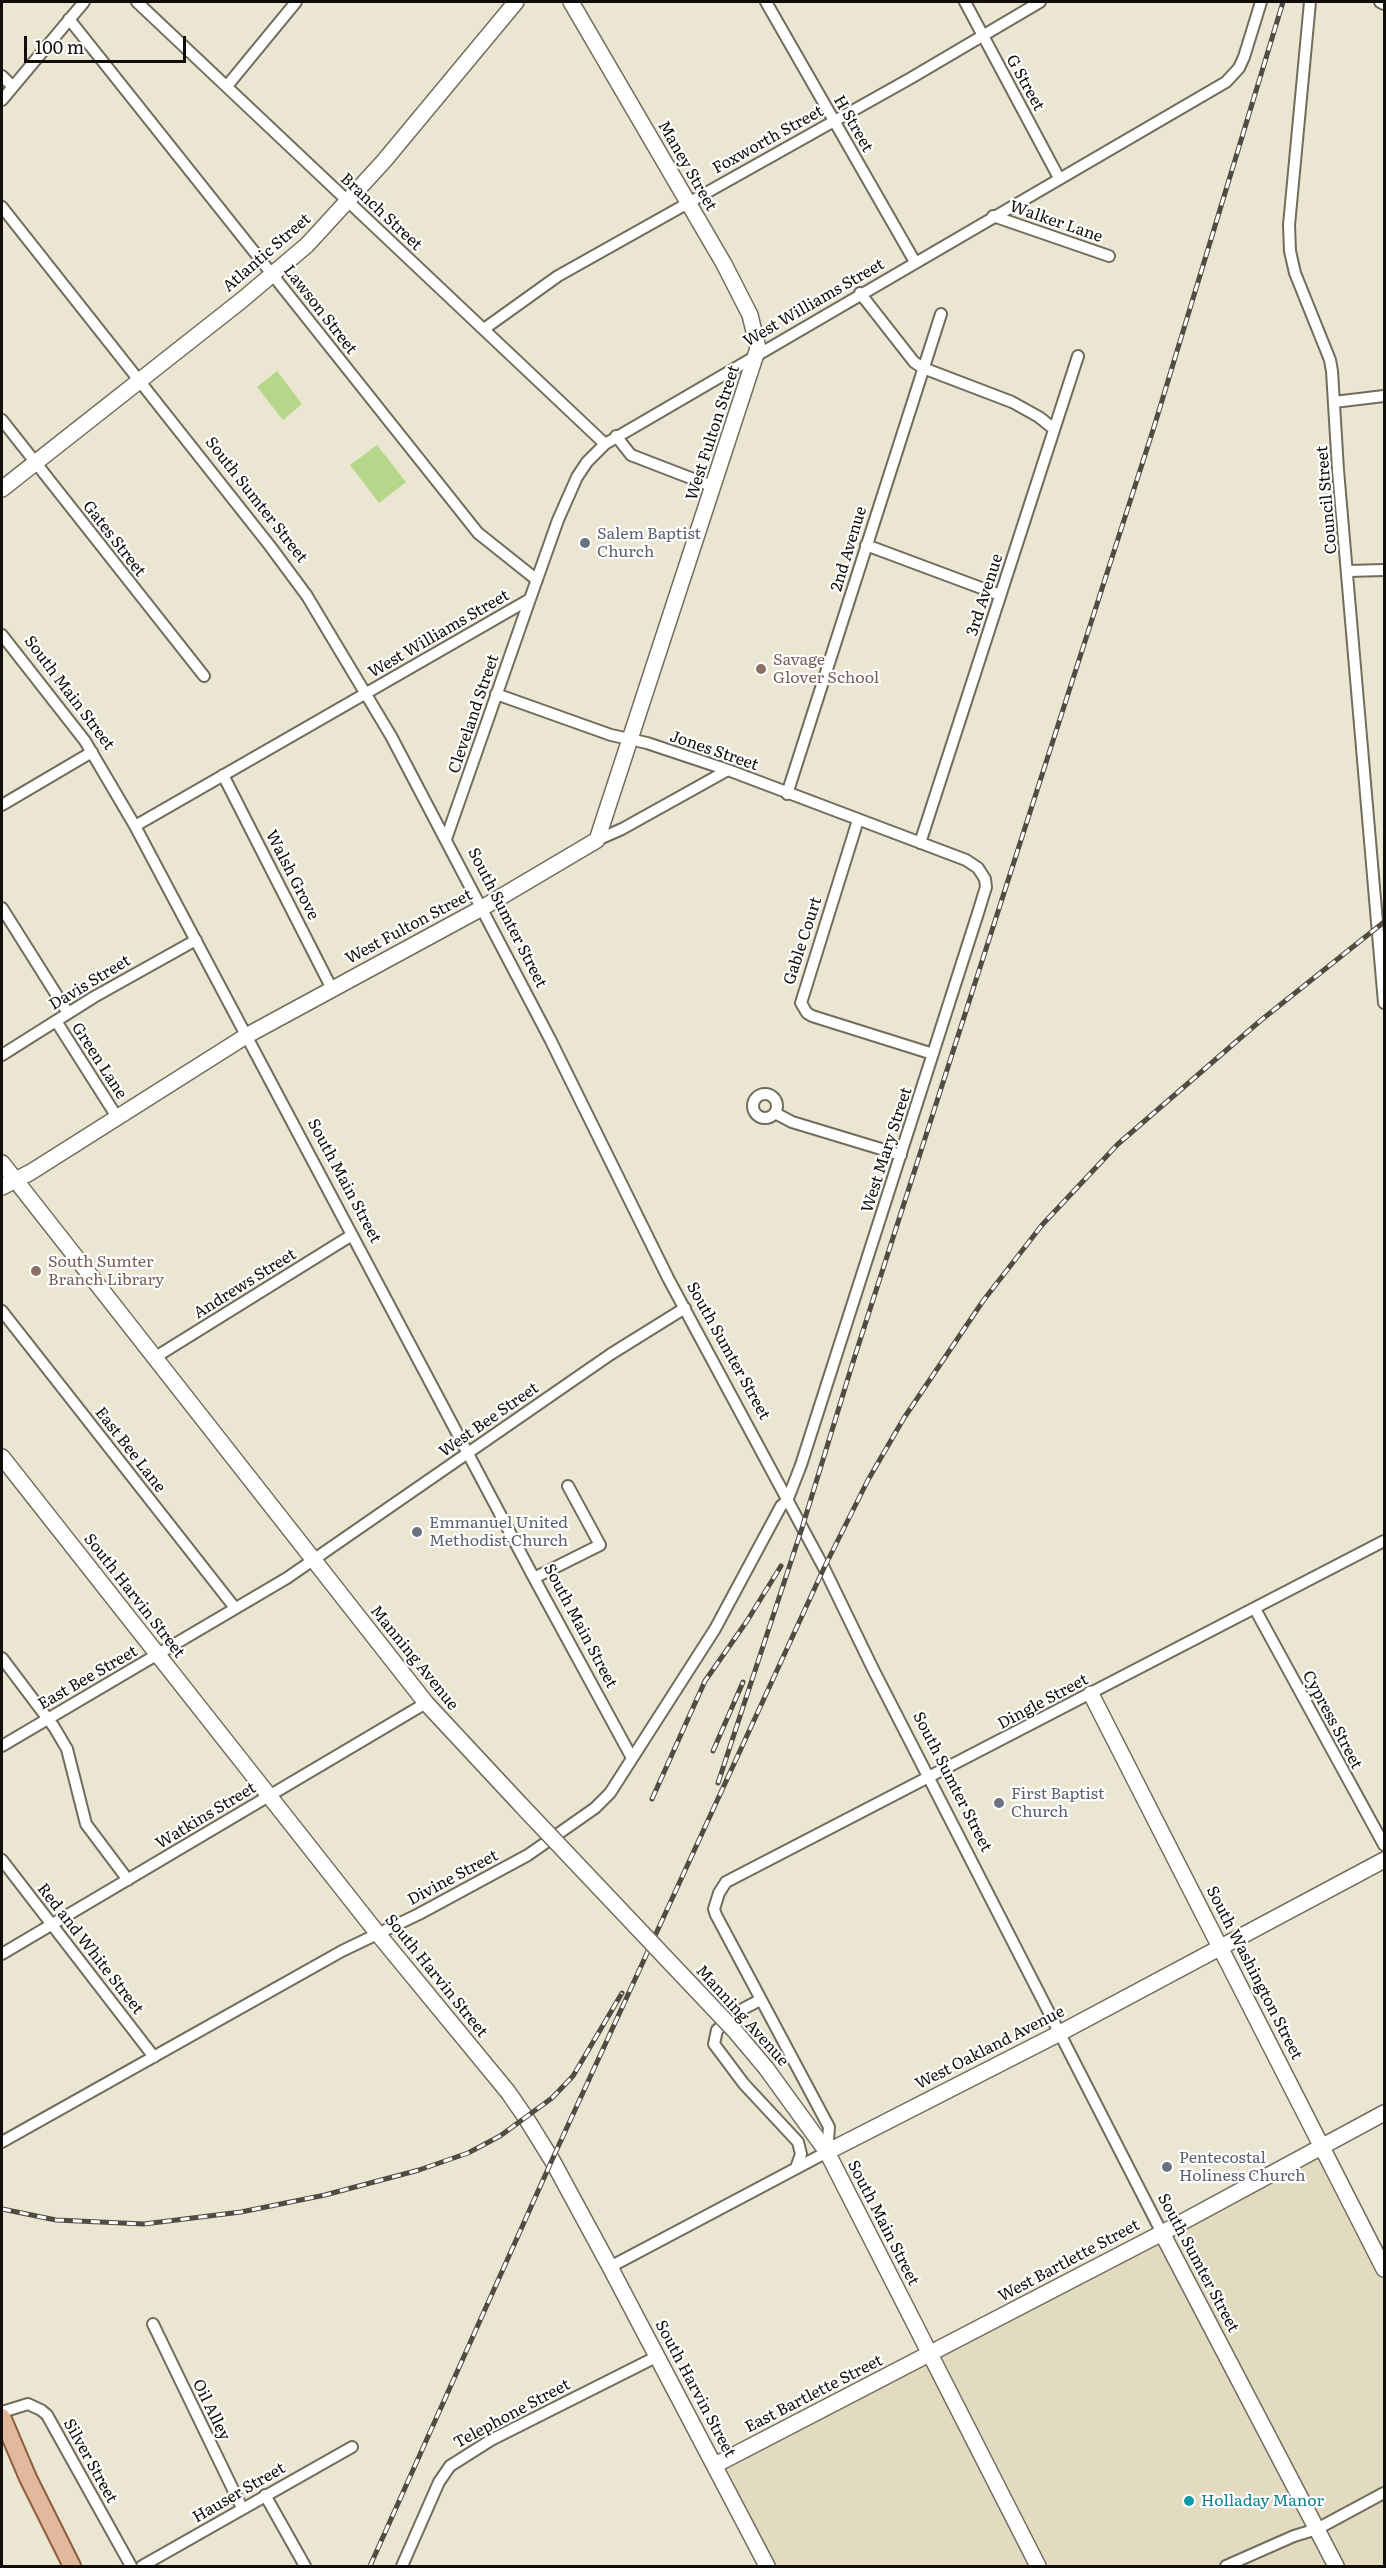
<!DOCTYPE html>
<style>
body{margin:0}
#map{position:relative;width:1386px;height:2568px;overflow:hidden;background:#ebe6d2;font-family:Literata,serif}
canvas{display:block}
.frame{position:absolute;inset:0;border:3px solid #100e08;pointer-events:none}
.scale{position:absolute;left:24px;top:36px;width:162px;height:27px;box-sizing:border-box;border:3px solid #100e08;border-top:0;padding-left:8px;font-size:18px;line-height:21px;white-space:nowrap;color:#100e08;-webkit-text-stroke:4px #fff;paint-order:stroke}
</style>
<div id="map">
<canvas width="1386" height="2568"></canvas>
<div class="frame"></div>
<div class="scale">100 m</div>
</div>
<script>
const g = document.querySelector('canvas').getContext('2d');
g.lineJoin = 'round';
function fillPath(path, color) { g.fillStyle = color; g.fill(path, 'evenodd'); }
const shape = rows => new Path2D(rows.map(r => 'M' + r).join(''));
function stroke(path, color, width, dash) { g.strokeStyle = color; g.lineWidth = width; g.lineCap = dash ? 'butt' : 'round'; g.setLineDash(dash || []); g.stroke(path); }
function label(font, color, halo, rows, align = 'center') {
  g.font = font + ' Literata,serif'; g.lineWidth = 4.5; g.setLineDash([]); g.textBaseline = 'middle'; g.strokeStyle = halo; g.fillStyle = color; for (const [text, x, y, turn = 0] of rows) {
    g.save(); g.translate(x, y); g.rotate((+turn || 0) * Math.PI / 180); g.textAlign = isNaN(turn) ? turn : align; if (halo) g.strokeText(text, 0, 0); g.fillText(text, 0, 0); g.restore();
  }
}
const built = shape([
 [1320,2156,1384,2277,1384,2566,773,2566,723,2468]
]);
const green = shape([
 [277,371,302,404,283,420,257,387],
 [377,445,406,482,379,503,350,465]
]);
const street = shape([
 [137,2,605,444],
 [766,2,915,262],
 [965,2,1059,178],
 [1310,2,1289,225,1290,251,1295,273,1330,360,1332,371,1338,470,1384,1003],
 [1380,2,1384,4],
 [69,19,478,533,537,580],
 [2,76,13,87],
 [227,86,296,2],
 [2,100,84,2],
 [2,207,270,546,307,596,391,736,550,1039,668,1278,824,1568,873,1669,1162,2233],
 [993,216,1109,256],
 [860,293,914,362,923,368,1012,402,1039,417,1054,429],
 [484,329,558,276,911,78,1040,2],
 [1334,402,1384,396],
 [2,420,204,676],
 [616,436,631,455,714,487],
 [866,545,1000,595],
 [1348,571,1384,570],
 [2,635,85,741,135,826,534,1578,632,1758],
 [223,775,332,989],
 [787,794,941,314],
 [2,805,92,752],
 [858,820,801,1003,807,1013,812,1016,933,1054],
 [135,826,530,599,558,520,577,477,587,462,605,444,1226,82,1239,68,1244,57,1261,2],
 [446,839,530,599],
 [597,840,622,829,728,770],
 [920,843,1078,356],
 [2,908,68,1013],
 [56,1021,117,1117],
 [2,1055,94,997,196,940],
 '753 1106a12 12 0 1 1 24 0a12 12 0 1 1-24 0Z',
 [775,1113,792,1122,901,1155],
 [2,1311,235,1608],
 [154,1358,352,1235],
 [534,1578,600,1545,568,1486],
 [1255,1609,1384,1845],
 [2,1658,54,1727,67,1749,86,1824,128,1880],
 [2,1746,287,1578,611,1354,685,1308],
 [2,1860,154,2057],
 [2,1954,426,1703],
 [760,2000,741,2010,717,2030,714,2044,744,2084,798,2142,801,2154,796,2168],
 [2,2142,342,1951,419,1914,528,1855,595,1808,610,1793,715,1629,781,1506,787,1501,801,1465,978,913,986,887,985,879,978,868,966,860,728,770,647,743,611,735,496,694],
 [610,2267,827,2152,829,2127,716,1915,714,1909,719,1893,726,1882,1384,1541],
 [153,2324,242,2508],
 [2,2412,28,2404,41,2410,47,2415,131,2566],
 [265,2495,305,2566],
 [142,2566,352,2447],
 [402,2566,439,2482,450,2466,491,2440,658,2356],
 [1226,2566,1294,2536,1317,2529,1384,2493]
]);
const secondary = shape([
 [2,489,242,300,307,245,384,161,516,2],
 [2,1163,426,1703,521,1805],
 [2,1187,31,1172,246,1036,482,908,597,840,758,348,750,315,724,264,571,2],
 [2,1457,378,1934,508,2092,526,2118,552,2160,610,2267,767,2566],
 [1091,1694,1384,2269],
 [766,2068,827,2152,1038,2566],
 [827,2152,1060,2033,1384,1860],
 [1162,2233,1336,2566],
 [715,2465,1162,2233,1384,2113]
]);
const primary = shape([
 [2,2417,28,2478,72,2566]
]);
const rail = shape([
 [713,1751,743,1682],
 [718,1783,802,1528,853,1362,1154,427,1283,2],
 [652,1799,705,1681,747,1621,781,1566],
 [2,2209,56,2220,144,2224,241,2212,325,2195,419,2170,468,2153,500,2136,552,2098,573,2076,622,1993],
 [370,2566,552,2160,824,1568,868,1480,904,1418,983,1301,1042,1225,1118,1144,1260,1021,1384,922]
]);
const secondaryBridge = shape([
 [521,1805,734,2030,766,2068]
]);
const markers = [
 [585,543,6,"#6b7280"],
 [761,669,6,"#8d6e63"],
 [36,1271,6,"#8d6e63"],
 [417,1532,6,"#6b7280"],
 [999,1803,6,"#6b7280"],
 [1167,2167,6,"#6b7280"],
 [1189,2501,6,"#0f9aa8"]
];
const streetNames = [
 ["G Street",1025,83,61],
 ["H Street",853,124,60],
 ["Foxworth Street",768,140,-29],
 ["Maney Street",687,166,60],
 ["Branch Street",381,212,43],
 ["Walker Lane",1056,222,19],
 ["Atlantic Street",267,253,-41],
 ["West Williams Street",814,303,-30],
 ["Lawson Street",320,310,52],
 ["West Fulton Street",713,433,-72],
 ["South Sumter Street",256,500,52],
 ["Council Street",1327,500,-95],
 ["Gates Street",114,539,52],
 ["2nd Avenue",849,549,-73],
 ["3rd Avenue",985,595,-72],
 ["West Williams Street",439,634,-30],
 ["South Main Street",69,693,53],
 ["Cleveland Street",474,714,-71],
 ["Jones Street",714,751,19],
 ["Walsh Grove",292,875,63],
 ["South Sumter Street",507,918,63],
 ["West Fulton Street",409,927,-28],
 ["Gable Court",803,941,-72],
 ["Davis Street",90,983,-31],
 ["Green Lane",99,1061,57],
 ["West Mary Street",887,1150,-72],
 ["South Main Street",344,1181,62],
 ["Andrews Street",245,1284,-32],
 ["South Sumter Street",728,1351,61],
 ["West Bee Street",489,1420,-35],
 ["East Bee Lane",130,1450,52],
 ["South Harvin Street",134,1596,52],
 ["South Main Street",580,1626,62],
 ["Manning Avenue",414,1658,51],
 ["East Bee Street",88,1678,-30],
 ["Dingle Street",1043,1702,-28],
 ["Cypress Street",1332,1720,62],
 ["South Sumter Street",952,1782,63],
 ["Watkins Street",206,1816,-31],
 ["Divine Street",453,1878,-28],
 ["Red and White Street",90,1949,52],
 ["South Washington Street",1254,1973,63],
 ["South Harvin Street",436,1976,51],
 ["Manning Avenue",742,2016,48],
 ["West Oakland Avenue",990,2048,-27],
 ["South Main Street",883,2223,63],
 ["West Bartlette Street",1069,2261,-28],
 ["South Sumter Street",1198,2263,62],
 ["South Harvin Street",695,2389,62],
 ["East Bartlette Street",814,2394,-27],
 ["Oil Alley",211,2410,64],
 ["Telephone Street",512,2414,-28],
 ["Silver Street",90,2461,61],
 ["Hauser Street",239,2493,-30]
];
const worshipNames = [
 ["Salem Baptist",597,534],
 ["Church",597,552],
 ["Emmanuel United",429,1523],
 ["Methodist Church",429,1541],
 ["First Baptist",1011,1794],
 ["Church",1011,1812],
 ["Pentecostal",1179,2158],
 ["Holiness Church",1179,2176]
];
const educationNames = [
 ["Savage",773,660],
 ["Glover School",773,678],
 ["South Sumter",48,1262],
 ["Branch Library",48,1280]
];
const cultureNames = [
 ["Holladay Manor",1201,2501]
];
fillPath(built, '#e2dbc0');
fillPath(green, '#b6d789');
stroke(street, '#716d5c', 14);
stroke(secondary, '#716d5c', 18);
stroke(primary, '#8b5f3e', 20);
stroke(street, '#fff', 10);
stroke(secondary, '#fff', 15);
stroke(primary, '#e1b99d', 16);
stroke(rail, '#4f4c42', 5);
stroke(rail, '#fff', 3, [9]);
stroke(secondaryBridge, '#716d5c', 18, []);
stroke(secondaryBridge, '#fff', 15);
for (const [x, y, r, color] of markers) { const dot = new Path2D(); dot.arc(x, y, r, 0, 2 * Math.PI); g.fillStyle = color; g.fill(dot); stroke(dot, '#fff', 2); }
label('16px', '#100e08', '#fff', streetNames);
label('16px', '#5b616d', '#fff', worshipNames, 'left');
label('16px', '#785e54', '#fff', educationNames, 'left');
label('16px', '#0d838f', '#fff', cultureNames, 'left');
</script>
